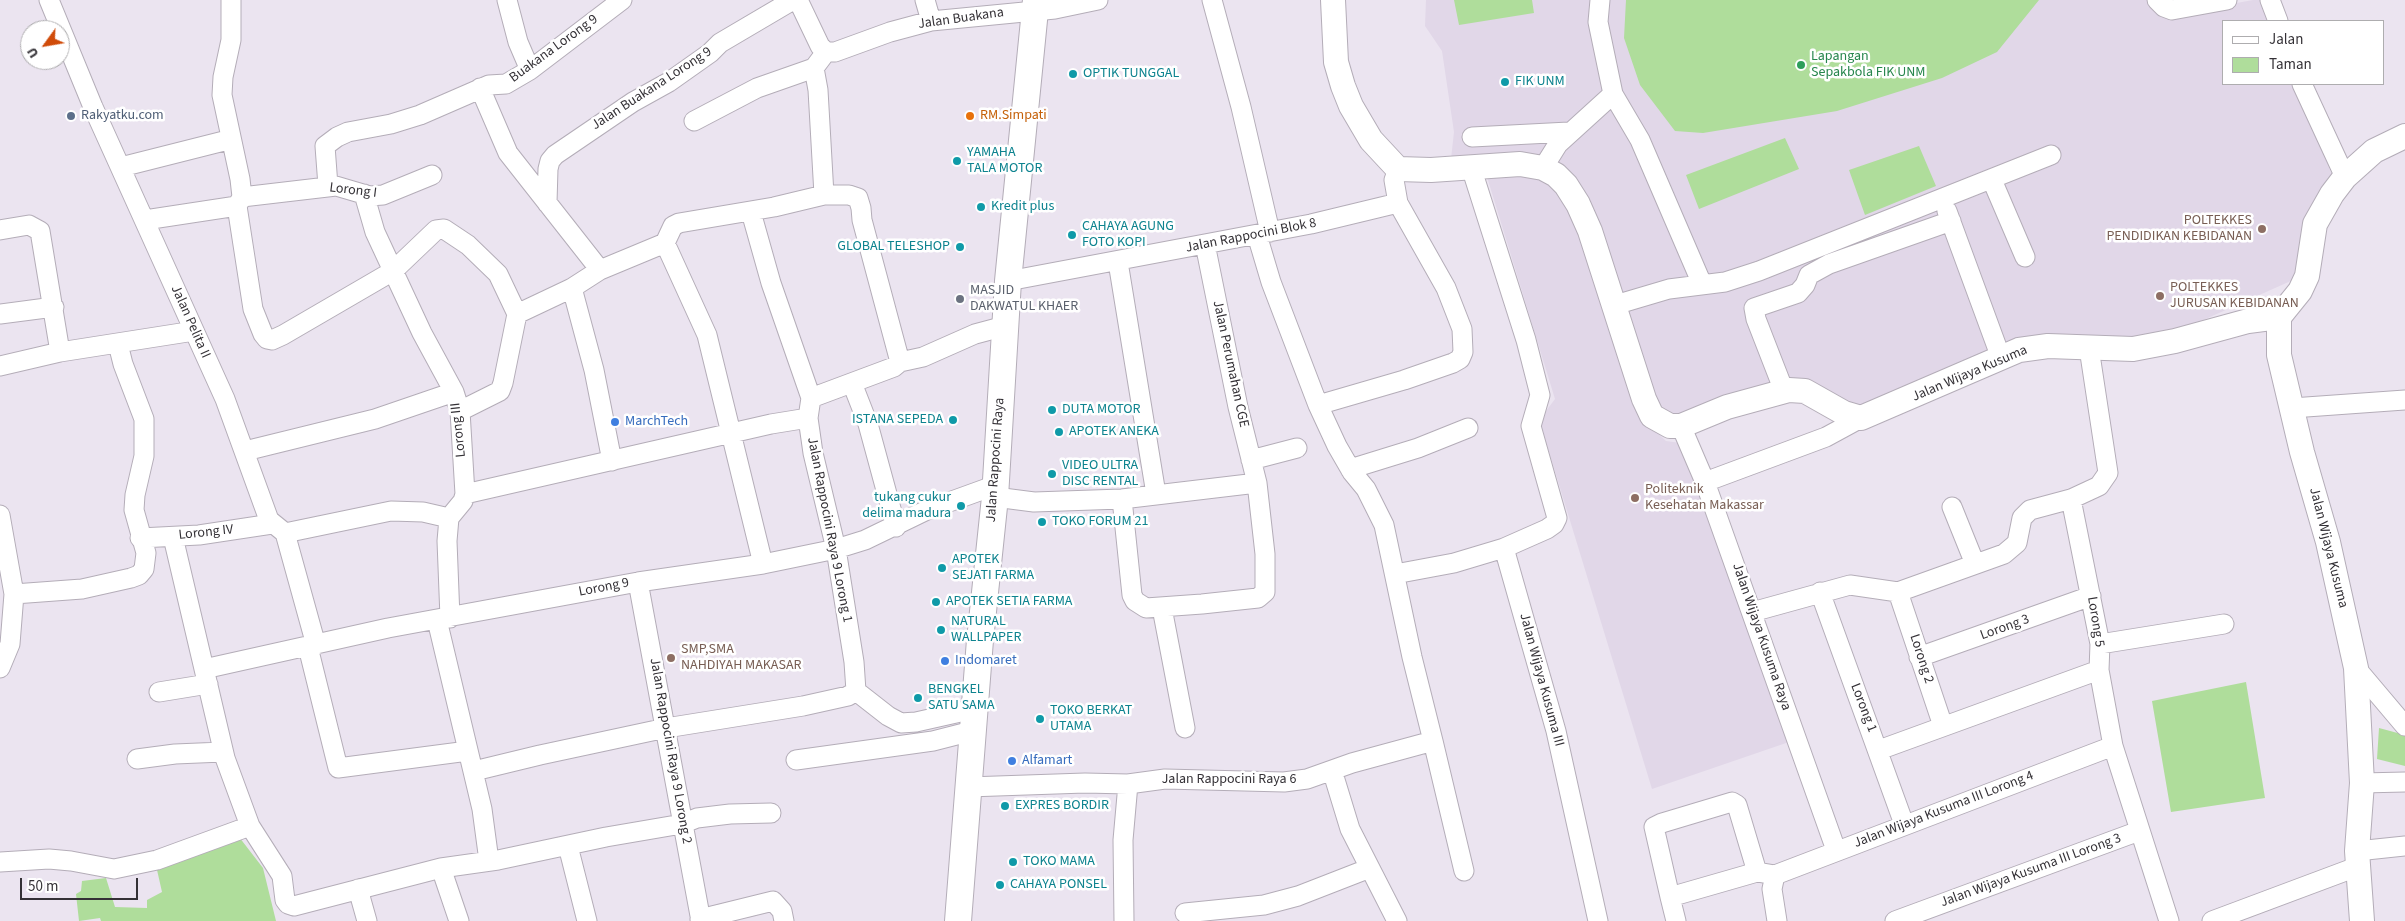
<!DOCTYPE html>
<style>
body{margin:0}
#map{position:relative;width:2405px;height:921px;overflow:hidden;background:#ebe4f0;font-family:"Source Sans 3",sans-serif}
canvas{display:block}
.legend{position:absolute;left:2222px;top:20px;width:162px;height:65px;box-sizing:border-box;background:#fff;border:1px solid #aeadaf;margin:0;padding:6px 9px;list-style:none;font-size:15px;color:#343136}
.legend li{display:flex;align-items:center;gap:10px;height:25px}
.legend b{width:25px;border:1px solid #aeadaf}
.north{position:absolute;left:20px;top:20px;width:50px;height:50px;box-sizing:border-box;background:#fff;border:1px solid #aeadaf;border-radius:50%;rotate:238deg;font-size:14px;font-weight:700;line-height:20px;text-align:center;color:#343136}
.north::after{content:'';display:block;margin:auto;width:18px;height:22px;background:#d04b09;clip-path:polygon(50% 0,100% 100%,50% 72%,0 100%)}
.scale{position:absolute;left:20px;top:878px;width:118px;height:22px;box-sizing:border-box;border:2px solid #343136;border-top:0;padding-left:6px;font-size:15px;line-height:18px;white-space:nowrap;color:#343136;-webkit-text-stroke:4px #fff;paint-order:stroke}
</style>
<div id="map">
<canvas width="2405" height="921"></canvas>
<ul class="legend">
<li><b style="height:6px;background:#fff"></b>Jalan</li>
<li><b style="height:14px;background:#afdd9b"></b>Taman</li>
</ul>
<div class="north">U</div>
<div class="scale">50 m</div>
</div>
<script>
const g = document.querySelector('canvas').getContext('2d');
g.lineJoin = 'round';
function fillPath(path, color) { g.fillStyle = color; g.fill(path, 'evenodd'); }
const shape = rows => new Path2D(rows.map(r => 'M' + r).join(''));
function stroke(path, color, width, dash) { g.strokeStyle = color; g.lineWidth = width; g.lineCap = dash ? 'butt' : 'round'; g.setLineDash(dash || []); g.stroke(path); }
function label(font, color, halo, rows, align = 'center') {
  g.font = font + ' "Source Sans 3",sans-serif'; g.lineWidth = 5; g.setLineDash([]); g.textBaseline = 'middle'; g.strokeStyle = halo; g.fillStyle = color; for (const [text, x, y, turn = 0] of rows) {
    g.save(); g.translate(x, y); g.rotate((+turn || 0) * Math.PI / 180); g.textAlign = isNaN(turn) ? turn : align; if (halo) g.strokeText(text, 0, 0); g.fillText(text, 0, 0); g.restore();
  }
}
const built = shape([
 [1426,0,2154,0,2169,10,2161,17,2253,0,2264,0,2273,21,2224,21,2224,84,2297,84,2333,178,2302,276,2201,321,2137,345,2061,345,1861,418,1804,388,1663,421,1564,178,1451,159,1454,132,1442,51,1425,26],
 [1532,171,1561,185,1650,426,1666,441,1688,444,1789,742,1652,789,1546,442,1540,419,1555,399,1487,177]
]);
const green = shape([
 [1454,0,1532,0,1534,13,1459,25],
 [1626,0,2039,0,1997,52,1942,78,1837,111,1703,133,1675,131,1640,85,1624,38],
 [1785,138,1799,169,1699,209,1686,175],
 [1919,146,1936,186,1865,215,1849,170],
 [2246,682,2265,798,2171,812,2152,701],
 [2379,728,2405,735,2405,766,2377,759],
 [236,833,263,868,276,921,101,921,100,918,79,921,76,894,81,891,82,881,106,878,115,907,147,908,147,900,162,892,155,861]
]);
const minor = shape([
 [49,0,93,107,225,399,269,520,285,533,316,645],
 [231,0,231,40,223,77,222,95,240,179,242,197,237,206,253,309,263,334,267,339,272,340,283,335,393,271,436,230,444,229,468,245,498,274,517,314,503,383,500,391,460,411],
 [507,0,518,42,530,70],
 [798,0,820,46,826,52,835,52,890,32,931,21,1055,9,1098,0],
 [925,0,931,21],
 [1212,0,1241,107,1270,232],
 [2157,0,2164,7,2172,10,2227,0],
 [2270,0,2278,21],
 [814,68,818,90,824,195],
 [2302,84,2345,177],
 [480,88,508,153,600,270],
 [1613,94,1640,140,1702,284],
 [694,121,757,88,814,68,826,52],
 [1472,137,1569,132],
 [121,167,224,141],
 [1471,167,1526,340,1540,395,1531,426,1557,518,1554,524,1547,529,1504,548],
 [1543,168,1558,144,1613,94,1598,22,1600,0],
 [1992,180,2025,257],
 [328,186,325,146,337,137,348,132,391,124,420,115,489,85,506,84,530,70,622,0],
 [364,194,375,232,422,333,454,392,460,411,465,494,463,501,449,518,447,541,450,618],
 [242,197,336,186,370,196,383,195,432,175],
 [547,203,548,169,550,161,555,155,633,102,669,82,710,53,720,43,793,0],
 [1947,211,2001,358],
 [751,212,771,283,811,398],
 [145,220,237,206],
 [0,230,29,225,40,231,60,352],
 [665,243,707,335,763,564],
 [1118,262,1156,494],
 [1008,281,1311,224,1398,203,1394,180,1398,169],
 [572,288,594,370,612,461],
 [1615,305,1669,289,1725,282,1759,271,2051,155],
 [0,314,54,307],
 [900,362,923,357,975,334,1005,326],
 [0,366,60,352,194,331],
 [852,383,868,424,896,527],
 [1784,391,1756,319,1754,308,1798,293,1805,285,1809,275,1829,264,1951,221],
 [1318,405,1404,380,1453,363,1460,359,1463,352,1462,329,1446,288,1398,203],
 [2292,408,2405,400],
 [1681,426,1705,482,1836,850],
 [245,451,375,419,454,392],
 [1251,460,1297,448],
 [1350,469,1418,448,1468,428],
 [1705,482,1826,437,1861,418],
 [465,494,771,424,808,418],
 [995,497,1034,502,1122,499,1257,483,1238,407,1205,244],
 [1122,499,1132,595,1135,601,1146,608,1202,604,1258,598,1265,592,1265,554,1257,483],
 [2071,499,2100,644,2099,670,2113,746,2169,921],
 [1952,507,1975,564],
 [0,515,14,594,10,644,0,668],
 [285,533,391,511,423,512,449,518],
 [173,537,225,758,250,826,282,876,285,900,288,904,294,906,441,868,498,860,606,837,682,824,697,818,730,814,771,813],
 [140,538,199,535,272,524],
 [1395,574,1454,563,1504,548,1556,731,1598,921],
 [638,582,701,921],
 [1820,592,1904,824],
 [1898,592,1943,726],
 [14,594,82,589,131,578,139,575,144,569,146,553,134,510,135,495,144,456,144,419,123,364,118,344],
 [1162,608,1185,728],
 [1752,612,1850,585,1898,592,2004,554,2017,543,2022,518,2030,510,2071,499,2099,486,2108,473,2089,348],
 [437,620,482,809,489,861],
 [2100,644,2224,624],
 [308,647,338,768,468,751],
 [1919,657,2091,596],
 [2356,668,2405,726],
 [204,669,388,628,638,582,763,564,836,549,865,540,927,510,996,485],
 [856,691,888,716,901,723,916,722,974,709],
 [159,692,208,684],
 [1433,741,1464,871],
 [1879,750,2099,670],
 [137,759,175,754,223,752],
 [796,760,933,741,972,731],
 [1332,770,1350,829,1397,921],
 [474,771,540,755,666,728,803,706,848,696,856,691,854,662,836,549,813,453,808,418,811,398,894,367,900,362,862,220,861,208,858,198,849,195,824,195,774,207,679,223,673,226,665,243,600,270,572,288,517,314],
 [2362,783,2405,782],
 [968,787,1085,783,1128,784,1165,779,1284,782,1307,779,1352,763,1433,741,1412,657,1384,525,1366,489,1352,472,1337,446,1318,405,1271,282,1257,235],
 [568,846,587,921],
 [2357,851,2405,846],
 [0,862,49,859,71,861,114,869,157,860,250,826],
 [441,868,459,921],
 [1757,872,1737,805,1732,802,1662,823,1654,827,1670,897,1757,872,1775,875],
 [1775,875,2113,746],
 [1775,875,1772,889,1777,921],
 [358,889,367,921],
 [1670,897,1676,921],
 [1185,913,1264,905,1298,896,1370,868],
 [700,919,773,901,782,911,784,921],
 [1124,921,1123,840,1128,784],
 [1895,921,2139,831],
 [2212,921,2359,866]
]);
const tertiary = shape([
 [1333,0,1336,62,1343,86,1351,106,1371,140,1398,169,1431,170,1520,164,1543,168,1556,175,1566,185,1578,204,1590,231,1644,399,1652,416,1670,426,1681,426,1727,407,1789,390,1805,391,1844,413,1861,418,2019,350,2048,346,2133,349,2175,341,2248,321,2279,317],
 [2279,317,2279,355,2302,452,2328,542,2356,668,2362,783,2357,851,2362,921],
 [2279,317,2300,291,2307,276,2315,224,2332,194,2345,177,2374,151,2405,136]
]);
const secondary = shape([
 [958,921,980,640,995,497,1008,281,1036,0]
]);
const markers = [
 [1801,65,5,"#2e9e5b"],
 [1073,74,5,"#0f9aa8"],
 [1505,82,5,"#0f9aa8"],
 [71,116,5,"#5c6f8a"],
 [970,116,5,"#e8710a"],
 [957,161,5,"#0f9aa8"],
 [981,207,5,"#0f9aa8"],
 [2262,229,5,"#8d6e63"],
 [1072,235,5,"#0f9aa8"],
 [960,247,5,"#0f9aa8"],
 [2160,296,5,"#8d6e63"],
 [960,299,5,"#6b7280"],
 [1052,410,5,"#0f9aa8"],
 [953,420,5,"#0f9aa8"],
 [615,422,5,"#3f7fe0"],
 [1059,432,5,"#0f9aa8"],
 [1052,474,5,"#0f9aa8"],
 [1635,498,5,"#8d6e63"],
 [961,506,5,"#0f9aa8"],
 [1042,522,5,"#0f9aa8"],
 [942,568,5,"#0f9aa8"],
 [936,602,5,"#0f9aa8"],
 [941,630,5,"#0f9aa8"],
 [671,658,5,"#8d6e63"],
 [945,661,5,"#3f7fe0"],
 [918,698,5,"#0f9aa8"],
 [1040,719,5,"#0f9aa8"],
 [1012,761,5,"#3f7fe0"],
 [1005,806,5,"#0f9aa8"],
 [1013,862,5,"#0f9aa8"],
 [1000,885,5,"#0f9aa8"]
];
const streetNames = [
 ["Jalan Buakana",961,19,-8],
 ["Buakana Lorong 9",554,49,-36],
 ["Jalan Buakana Lorong 9",652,89,-33],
 ["Lorong I",353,191,7],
 ["Jalan Rappocini Blok 8",1251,236,-11],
 ["Jalan Pelita II",190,322,66],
 ["Jalan Perumahan CGE",1230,364,78],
 ["Jalan Wijaya Kusuma",1970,374,-23],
 ["Lorong III",459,430,-96],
 ["Jalan Rappocini Raya",996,460,-86],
 ["Jalan Rappocini Raya 9 Lorong 1",829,530,79],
 ["Lorong IV",206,533,-6],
 ["Jalan Wijaya Kusuma",2328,548,76],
 ["Lorong 9",604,588,-11],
 ["Lorong 5",2095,622,81],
 ["Lorong 3",2005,628,-20],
 ["Jalan Wijaya Kusuma Raya",1761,637,71],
 ["Lorong 2",1921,659,72],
 ["Jalan Wijaya Kusuma III",1541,680,75],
 ["Lorong 1",1863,708,69],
 ["Jalan Rappocini Raya 9 Lorong 2",670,751,80],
 ["Jalan Rappocini Raya 6",1229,780],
 ["Jalan Wijaya Kusuma III Lorong 4",1944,810,-21],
 ["Jalan Wijaya Kusuma III Lorong 3",2031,871,-20]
];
const leisureNames = [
 ["Lapangan",1811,57],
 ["Sepakbola FIK UNM",1811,73]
];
const cultureNames = [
 ["OPTIK TUNGGAL",1083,74],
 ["FIK UNM",1515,82],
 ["YAMAHA",967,153],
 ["TALA MOTOR",967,169],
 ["Kredit plus",991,207],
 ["CAHAYA AGUNG",1082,227],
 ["FOTO KOPI",1082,243],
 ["GLOBAL TELESHOP",950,247,"right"],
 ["DUTA MOTOR",1062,410],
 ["ISTANA SEPEDA",943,420,"right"],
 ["APOTEK ANEKA",1069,432],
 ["VIDEO ULTRA",1062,466],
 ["DISC RENTAL",1062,482],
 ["tukang cukur",951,498,"right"],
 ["delima madura",951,514,"right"],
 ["TOKO FORUM 21",1052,522],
 ["APOTEK",952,560],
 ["SEJATI FARMA",952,576],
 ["APOTEK SETIA FARMA",946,602],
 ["NATURAL",951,622],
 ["WALLPAPER",951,638],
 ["BENGKEL",928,690],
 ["SATU SAMA",928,706],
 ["TOKO BERKAT",1050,711],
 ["UTAMA",1050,727],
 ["EXPRES BORDIR",1015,806],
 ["TOKO MAMA",1023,862],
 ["CAHAYA PONSEL",1010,885]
];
const serviceNames = [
 ["Rakyatku.com",81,116]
];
const foodNames = [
 ["RM.Simpati",980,116]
];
const educationNames = [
 ["POLTEKKES",2252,221,"right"],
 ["PENDIDIKAN KEBIDANAN",2252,237,"right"],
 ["POLTEKKES",2170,288],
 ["JURUSAN KEBIDANAN",2170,304],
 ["Politeknik",1645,490],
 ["Kesehatan Makassar",1645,506],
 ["SMP,SMA",681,650],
 ["NAHDIYAH MAKASAR",681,666]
];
const worshipNames = [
 ["MASJID",970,291],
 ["DAKWATUL KHAER",970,307]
];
const shopNames = [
 ["MarchTech",625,422],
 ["Indomaret",955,661],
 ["Alfamart",1022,761]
];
fillPath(built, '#e1d7e8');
fillPath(green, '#afdd9b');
stroke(minor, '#b4adb8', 21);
stroke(tertiary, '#b4adb8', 26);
stroke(secondary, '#b4adb8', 28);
stroke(minor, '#fff', 19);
stroke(tertiary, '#fff', 24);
stroke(secondary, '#fff', 26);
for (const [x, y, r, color] of markers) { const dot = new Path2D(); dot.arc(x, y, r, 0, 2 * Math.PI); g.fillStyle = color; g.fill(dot); stroke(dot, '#fff', 2); }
label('14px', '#343136', '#fff', streetNames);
label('14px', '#27864d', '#fff', leisureNames, 'left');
label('14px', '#0d838f', '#fff', cultureNames, 'left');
label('14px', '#4e5e75', '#fff', serviceNames, 'left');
label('14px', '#c56008', '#fff', foodNames, 'left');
label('14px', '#785e54', '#fff', educationNames, 'left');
label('14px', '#5b616d', '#fff', worshipNames, 'left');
label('14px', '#366cbe', '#fff', shopNames, 'left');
</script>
